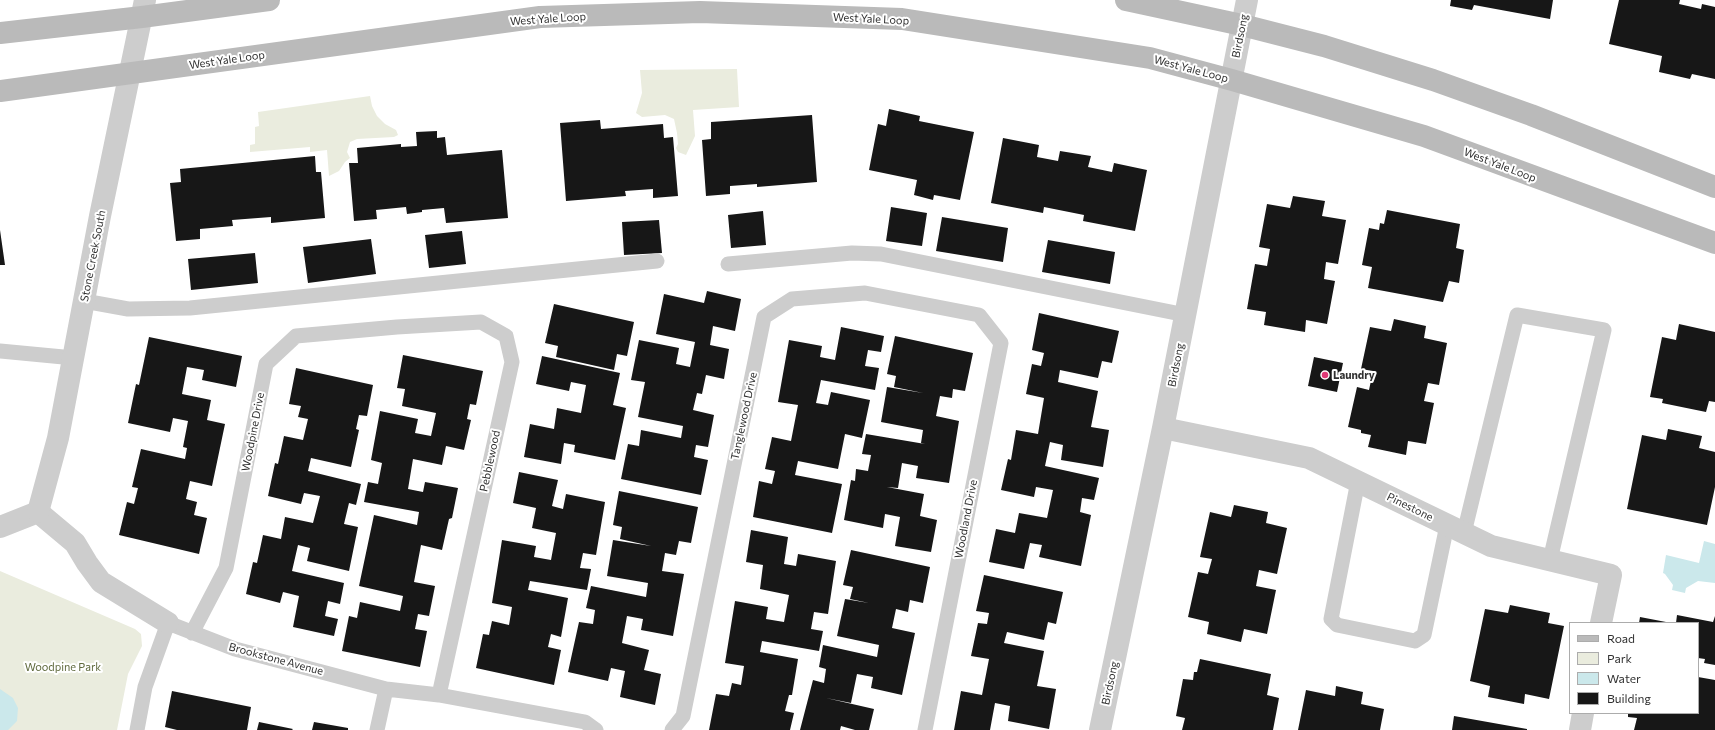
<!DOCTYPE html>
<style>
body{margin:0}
#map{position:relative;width:1715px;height:730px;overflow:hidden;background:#fff;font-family:Commissioner,sans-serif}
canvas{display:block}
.legend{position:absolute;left:1569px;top:622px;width:130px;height:92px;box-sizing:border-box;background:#fff;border:1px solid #acacac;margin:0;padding:5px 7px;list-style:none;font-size:12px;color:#303030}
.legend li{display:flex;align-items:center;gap:8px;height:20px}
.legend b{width:20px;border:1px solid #acacac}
</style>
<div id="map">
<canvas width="1715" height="730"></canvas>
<ul class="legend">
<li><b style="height:5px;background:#bababa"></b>Road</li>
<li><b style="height:11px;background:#eaecde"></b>Park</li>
<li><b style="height:11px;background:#cbe8eb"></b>Water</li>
<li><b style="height:11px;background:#171717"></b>Building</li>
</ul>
</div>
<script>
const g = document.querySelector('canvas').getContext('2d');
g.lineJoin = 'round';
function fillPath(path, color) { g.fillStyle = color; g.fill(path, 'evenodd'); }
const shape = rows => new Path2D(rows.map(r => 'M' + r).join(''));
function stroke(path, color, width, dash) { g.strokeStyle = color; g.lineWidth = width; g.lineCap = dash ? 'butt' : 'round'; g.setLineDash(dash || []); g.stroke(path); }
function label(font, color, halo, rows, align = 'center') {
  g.font = font + ' Commissioner,sans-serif'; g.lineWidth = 4; g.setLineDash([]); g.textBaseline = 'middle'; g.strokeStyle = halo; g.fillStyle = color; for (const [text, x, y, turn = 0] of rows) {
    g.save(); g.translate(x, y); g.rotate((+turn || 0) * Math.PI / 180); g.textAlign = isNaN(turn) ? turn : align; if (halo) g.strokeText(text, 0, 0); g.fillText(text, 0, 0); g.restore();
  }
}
const green = shape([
 [737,69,739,107,693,110,695,136,686,155,678,152,676,148,678,144,677,133,674,119,665,115,642,117,636,113,642,93,640,70],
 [370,96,372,106,377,116,385,124,396,130,398,135,394,137,357,139,350,142,347,152,350,158,345,162,339,171,329,176,327,150,310,152,310,147,250,152,250,145,255,144,255,127,259,126,258,112],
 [0,571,135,629,141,634,142,646,128,674,117,730,0,730]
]);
const water = shape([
 [1704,541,1715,544,1715,583,1698,581,1686,588,1685,593,1672,590,1673,585,1665,574,1663,573,1666,555,1699,563],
 [0,689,13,698,18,708,17,721,8,730,0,730]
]);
const building = shape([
 [1451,0,1553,0,1550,19,1474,5,1472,10,1450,6],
 [1619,0,1680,0,1679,4,1701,9,1702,4,1715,7,1715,79,1692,74,1690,79,1659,72,1662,56,1609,44],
 [889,109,920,116,919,121,974,132,960,200,934,195,933,200,914,195,917,180,869,170,878,124,886,126],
 [812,115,817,182,757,187,757,184,730,186,730,194,706,196,702,140,711,139,711,122],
 [600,120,601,129,663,124,664,138,673,137,678,196,653,198,653,189,625,191,626,196,566,201,560,123],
 [437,131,437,138,445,137,447,155,502,150,508,218,446,223,444,208,422,210,422,212,407,214,406,207,376,210,377,219,354,221,349,163,358,163,357,148,401,144,401,147,417,146,416,132],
 [1003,138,1039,145,1037,157,1058,161,1060,151,1091,156,1088,167,1112,172,1114,163,1147,170,1135,231,1083,221,1084,215,1044,207,1043,213,991,203],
 [315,156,316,172,321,172,325,218,271,223,271,217,232,220,233,226,200,229,200,239,176,241,170,183,181,182,180,169],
 [1293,196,1325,201,1322,216,1346,220,1338,264,1326,262,1324,279,1335,281,1327,324,1306,320,1305,332,1264,325,1266,312,1247,309,1255,264,1267,266,1270,249,1259,247,1267,204,1290,208],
 [891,207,927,213,922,246,886,241],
 [1387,210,1460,224,1456,248,1464,250,1459,283,1449,281,1443,302,1368,288,1372,267,1362,265,1369,228,1379,230,1380,223,1384,224],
 [763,211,766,245,731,248,728,215],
 [942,217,1008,228,1003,262,936,251],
 [659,220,662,253,624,255,622,222],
 [0,230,5,265,0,265],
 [462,231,466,264,429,268,425,235],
 [371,239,376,274,308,283,303,247],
 [1048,240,1115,252,1110,284,1042,272],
 [255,253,258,283,191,290,188,259],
 [707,291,741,299,735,331,713,326,710,345,729,349,724,379,706,375,702,394,697,393,693,410,714,415,708,447,696,445,694,457,708,460,701,495,621,479,628,444,639,446,641,430,681,438,683,426,638,417,645,382,631,380,639,340,679,348,676,364,690,367,695,342,656,334,664,294,704,303],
 [554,304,634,322,627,356,617,354,614,370,556,357,558,346,545,343],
 [1039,313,1119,331,1112,363,1102,361,1098,378,1060,370,1058,382,1098,391,1091,427,1109,430,1103,467,1061,460,1063,445,1050,442,1045,466,1099,478,1094,500,1082,498,1080,512,1091,515,1081,566,1039,557,1042,545,1030,543,1024,569,989,562,996,529,1015,533,1019,513,1047,518,1053,490,1036,487,1034,497,1001,490,1008,459,1011,460,1016,430,1038,434,1044,398,1026,394,1032,364,1041,366,1044,353,1032,350],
 [1394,319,1426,326,1424,338,1447,343,1439,385,1428,383,1424,401,1434,403,1426,444,1408,441,1406,455,1368,447,1371,435,1361,433,1361,430,1348,427,1357,387,1369,390,1373,371,1361,369,1370,327,1391,331],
 [1679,324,1715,332,1715,402,1709,401,1706,412,1662,403,1663,399,1650,397,1662,337,1676,340],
 [841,327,884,336,881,352,868,350,865,366,879,368,875,390,821,380,816,403,828,405,831,392,870,400,862,438,845,434,838,469,798,461,795,475,842,484,832,533,753,517,759,481,772,484,775,471,765,469,772,437,791,441,798,405,778,402,789,340,822,346,820,357,835,360],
 [895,336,973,353,965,391,953,389,952,398,940,396,936,416,959,421,949,483,916,478,918,466,902,463,898,488,887,487,924,494,920,516,937,520,931,552,895,546,900,517,885,514,883,528,844,520,851,480,855,481,856,469,868,471,871,455,862,454,866,434,925,444,921,443,923,430,881,422,887,387,923,393,894,387,896,376,887,374],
 [149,337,242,356,236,387,202,380,204,370,187,367,182,394,211,400,207,420,225,424,212,486,190,481,186,499,197,502,194,515,207,518,199,554,119,535,127,502,134,504,138,488,132,487,141,449,185,459,187,448,183,447,188,421,173,418,170,432,128,423,136,384,139,385],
 [403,355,483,371,476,405,470,404,467,419,471,420,464,450,446,446,442,465,413,459,408,489,423,492,425,482,458,488,452,518,449,519,442,550,421,545,414,582,435,586,429,616,418,614,415,629,427,631,420,667,342,651,349,616,357,618,360,602,400,611,403,596,359,586,374,515,417,525,419,512,364,502,368,482,378,484,382,463,371,460,380,411,418,419,415,433,431,436,436,413,402,406,405,389,397,388],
 [542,356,620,373,613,405,626,408,615,460,574,452,575,445,564,443,561,464,524,457,530,424,554,429,557,408,581,413,586,385,571,382,569,391,536,384],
 [1314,357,1343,363,1337,392,1308,386],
 [296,368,373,385,367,416,359,415,356,429,359,430,351,467,311,458,308,471,361,484,356,505,349,503,344,524,358,527,349,571,307,561,310,548,298,545,292,571,344,583,340,604,328,601,325,616,338,619,334,636,293,627,299,596,283,592,280,603,246,594,253,562,257,563,263,535,281,539,285,517,313,523,320,496,304,493,301,504,268,496,275,463,278,464,284,436,303,440,308,419,298,417,301,406,289,404],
 [1668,429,1702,436,1699,448,1715,452,1715,487,1707,525,1627,509,1642,435,1666,440],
 [519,472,558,480,552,506,563,509,566,494,605,502,596,555,583,553,580,568,591,569,587,590,530,581,528,590,568,598,561,637,551,634,548,647,561,650,554,685,476,668,483,634,489,635,492,621,509,625,512,607,492,603,502,540,536,546,534,557,551,560,556,533,532,528,536,508,513,503],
 [619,491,698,507,691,543,679,541,676,555,665,553,662,571,684,574,673,636,641,630,643,619,627,616,622,643,649,650,644,670,661,674,655,705,620,697,625,671,611,668,608,681,568,672,579,622,593,624,595,610,586,608,591,586,646,597,648,583,607,576,613,540,651,546,620,539,622,527,613,525],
 [1234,505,1268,512,1266,523,1287,528,1277,574,1259,570,1256,586,1276,590,1267,634,1244,629,1241,642,1207,634,1209,622,1188,617,1198,572,1208,574,1212,559,1200,557,1210,512,1231,517],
 [751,530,788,537,784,564,796,566,798,554,836,561,828,614,814,612,811,629,823,631,819,651,762,641,760,652,798,659,792,695,789,695,785,711,794,713,790,730,709,730,716,694,729,696,732,683,741,685,744,666,725,663,735,601,768,607,766,619,784,622,789,595,760,589,763,565,746,562],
 [851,550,930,567,923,603,910,600,908,612,896,609,892,628,915,633,902,695,871,688,873,677,857,674,851,703,826,698,874,709,869,730,855,730,841,726,840,730,800,730,813,680,824,683,826,669,819,667,823,645,877,657,879,645,837,636,845,599,869,603,850,599,853,587,843,585],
 [984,575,1063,592,1056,624,1048,622,1044,640,1007,632,1004,643,1044,651,1037,686,1056,689,1049,729,1008,721,1010,706,995,703,990,730,954,730,961,691,982,695,989,659,971,656,978,623,987,624,989,613,976,611],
 [1510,605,1550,613,1548,623,1564,626,1549,699,1525,694,1524,704,1488,697,1490,686,1470,681,1485,609,1508,613],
 [1677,615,1713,622,1715,616,1715,665,1704,663,1705,659,1698,658,1698,623,1676,623],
 [1640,617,1666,622,1666,623,1639,623],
 [1200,659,1271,674,1267,695,1279,698,1273,730,1182,730,1185,718,1176,716,1183,679,1193,680,1194,672,1197,672],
 [1698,677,1715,680,1715,730,1634,730,1637,718,1628,717,1628,713,1698,713],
 [1336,686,1363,692,1361,704,1384,709,1380,730,1298,730,1306,690,1335,696],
 [172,691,251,707,247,730,177,730,165,727],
 [1454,716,1527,729,1527,730,1452,730],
 [259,722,293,729,292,730,257,730],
 [314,722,348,728,348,730,312,730]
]);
const service = shape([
 [728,264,852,253,881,254,1186,315],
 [84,301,128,309,190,308,657,261],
 [0,351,74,358],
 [1358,481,1331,619,1337,625,1415,641,1424,635,1447,525],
 [1464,533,1517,315,1604,330,1550,560],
 [192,633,226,568,266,364,296,336,397,327,481,322,506,336,512,362,439,695],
 [137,730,145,687,168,623,235,649,386,689,439,695,585,722,596,730],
 [377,730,386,689],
 [672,730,683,716,764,317,792,299,865,293,979,315,1001,343,925,730]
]);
const minor = shape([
 [1163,428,1309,458,1491,546,1611,575,1601,623],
 [0,527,38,512,75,543,87,563,101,582,168,623],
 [1100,730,1163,428,1247,0],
 [1580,730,1583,713]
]);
const tertiary = shape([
 [38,512,58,438,100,216,145,0]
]);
const secondary = shape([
 [1126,0,1242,25,1324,46,1433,80,1531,115,1715,187],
 [0,33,142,17,269,0],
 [0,91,540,17,700,12,902,19,1150,58,1232,80,1424,136,1715,243]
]);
const markers = [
 [1325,375,4,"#df3976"]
];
const streetNames = [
 ["West Yale Loop",548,19,-4],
 ["West Yale Loop",871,19,3],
 ["Birdsong",1240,36,-79],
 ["West Yale Loop",227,60,-8],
 ["West Yale Loop",1191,69,15],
 ["West Yale Loop",1500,165,21],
 ["Stone Creek South",93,256,-79],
 ["Birdsong",1176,365,-79],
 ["Tanglewood Drive",744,416,-78],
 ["Woodpine Drive",253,432,-79],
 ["Pebblewood",490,461,-78],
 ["Pinestone",1410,507,26],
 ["Woodland Drive",966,519,-79],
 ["Brookstone Avenue",276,659,15],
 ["Birdsong",1110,683,-78]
];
const poiNames = [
 ["Laundry",1333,375]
];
const parkNames = [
 ["Woodpine Park",63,667]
];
fillPath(green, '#eaecde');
fillPath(water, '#cbe8eb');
fillPath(building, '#171717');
stroke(service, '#cdcdcd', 15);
stroke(minor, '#cdcdcd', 22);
stroke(tertiary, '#cdcdcd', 22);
stroke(secondary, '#bababa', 22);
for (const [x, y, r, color] of markers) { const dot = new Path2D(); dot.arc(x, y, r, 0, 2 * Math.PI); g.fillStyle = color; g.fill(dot); stroke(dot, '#fff', 1.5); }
label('11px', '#303030', '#fff', streetNames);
label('bold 11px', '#303030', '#fff', poiNames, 'left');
label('11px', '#606a3e', '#fff', parkNames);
</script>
